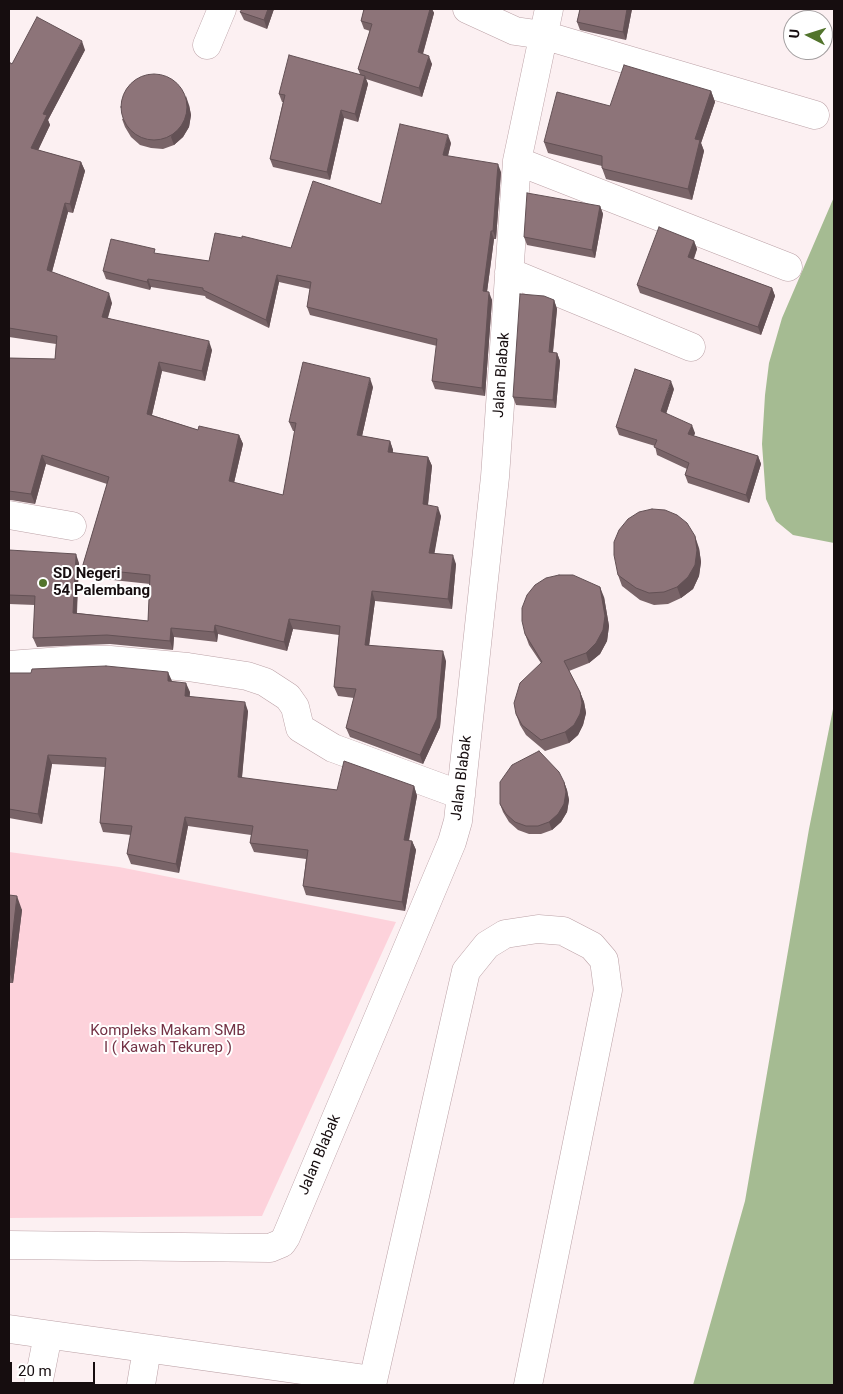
<!DOCTYPE html>
<style>
body{margin:0}
#map{position:relative;width:843px;height:1394px;overflow:hidden;background:#fcf0f2;font-family:Roboto,sans-serif}
canvas{display:block}
.frame{position:absolute;inset:0;border:10px solid #160d0f;pointer-events:none}
.north{position:absolute;left:783px;top:10px;width:50px;height:50px;box-sizing:border-box;background:#fff;border:1px solid #a29e9f;border-radius:50%;rotate:275deg;font-size:14px;font-weight:700;line-height:20px;text-align:center;color:#160d0f}
.north::after{content:'';display:block;margin:auto;width:18px;height:22px;background:#52742c;clip-path:polygon(50% 0,100% 100%,50% 72%,0 100%)}
.scale{position:absolute;left:10px;top:1362px;width:85px;height:22px;box-sizing:border-box;border:2px solid #160d0f;border-top:0;padding-left:6px;font-size:15px;line-height:18px;white-space:nowrap;color:#160d0f;-webkit-text-stroke:4px #fff;paint-order:stroke}
</style>
<div id="map">
<canvas width="843" height="1394"></canvas>
<div class="frame"></div>
<div class="north">U</div>
<div class="scale">20 m</div>
</div>
<script>
const g = document.querySelector('canvas').getContext('2d');
g.lineJoin = 'round';
function fillPath(path, color) { g.fillStyle = color; g.fill(path, 'evenodd'); }
const shape = rows => new Path2D(rows.map(r => 'M' + r).join(''));
function stroke(path, color, width, dash) { g.strokeStyle = color; g.lineWidth = width; g.lineCap = dash ? 'butt' : 'round'; g.setLineDash(dash || []); g.stroke(path); }
function label(font, color, halo, rows, align = 'center') {
  g.font = font + ' Roboto,sans-serif'; g.lineWidth = 4; g.setLineDash([]); g.textBaseline = 'middle'; g.strokeStyle = halo; g.fillStyle = color; for (const [text, x, y, turn = 0] of rows) {
    g.save(); g.translate(x, y); g.rotate((+turn || 0) * Math.PI / 180); g.textAlign = isNaN(turn) ? turn : align; if (halo) g.strokeText(text, 0, 0); g.fillText(text, 0, 0); g.restore();
  }
}
const green = shape([
 [9,852,119,867,396,922,262,1216,9,1218]
]);
const water = shape([
 [834,197,834,543,793,535,776,521,766,499,762,444,765,395,769,363,782,318],
 [834,704,834,1385,693,1385,745,1201,809,829]
]);
const minor = shape([
 [467,9,515,31,543,35,815,115],
 [207,45,222,9],
 [517,161,788,267],
 [509,272,691,347],
 [9,515,72,526],
 [9,665,75,660,110,660,188,667,247,676,265,682,288,697,295,707,300,728,333,748,461,795],
 [9,1245,270,1248,282,1243,286,1237,452,842,458,821,495,477,517,161,549,9],
 [9,1329,373,1380],
 [38,1385,48,1335],
 [141,1385,147,1349],
 [372,1385,466,971,487,945,505,934,538,929,563,931,592,946,604,960,608,990,528,1385]
]);
const wall = shape([
 [274,9,267,29,244,20,240,12],
 [364,9,432,9,434,13,423,54,432,64,422,97,366,79,368,84,358,122,344,118,330,180,273,167,270,159,283,102,282,102,279,94,360,74,358,69,370,31,364,29,361,21],
 [580,9,632,9,626,40,580,30,577,22],
 [85,50,48,120,50,125,38,150,81,162,85,171,73,213,68,212,52,272,112,303,108,318,212,350,205,381,162,371,152,415,198,430,239,435,243,444,234,483,283,495,295,431,293,431,289,422,373,387,362,436,390,441,393,450,393,453,428,457,432,466,428,505,441,516,434,553,456,564,452,609,375,601,369,645,446,661,440,727,423,764,350,737,346,728,354,698,338,696,334,687,339,635,293,629,287,651,218,634,217,642,174,637,173,650,110,644,37,647,33,638,35,605,9,604,9,550,79,563,77,613,148,621,150,584,85,577,82,568,107,484,46,464,35,504,11,500,9,500,9,358,55,359,56,344,9,337,9,62,12,64],
 [711,91,715,102,701,143,704,151,692,200,606,179,602,168,602,166,548,153,544,142,610,106],
 [189,105,191,115,189,127,183,137,174,145,163,149,151,148,140,145,131,137,125,127,122,119],
 [451,143,448,156,501,172,496,239,494,239,487,292,492,300,485,396,435,389,432,381,437,346,310,315,307,307,310,289,279,282,269,328,206,298,205,296,151,287,150,290,106,279,103,271,157,254,209,261,291,248,381,204],
 [600,206,603,214,595,258,527,245,524,237],
 [694,241,697,249,694,259,772,288,775,296,761,335,640,293,637,285],
 [554,300,557,309,553,353,557,353,560,361,556,408,516,405,513,397],
 [674,389,666,414,695,433,694,436,758,456,761,464,749,503,688,483,685,475,687,469,657,455,655,446,619,435,616,427],
 [699,548,701,562,699,576,693,589,681,598,668,604,654,605,640,600,622,586,618,575],
 [604,597,609,626,607,641,600,654,589,663,569,671,580,692,584,702,586,713,583,725,578,735,569,743,545,751,526,735,520,725,516,714,541,663,529,645,525,634],
 [9,673,172,682,190,692,189,697,248,711,242,778,337,790,414,786,417,796,409,841,412,841,416,850,405,911,306,895,303,886,306,859,254,852,250,843,251,835,188,826,179,873,131,864,127,854,131,835,103,832,100,823,105,767,52,764,42,824,9,818],
 [564,782,567,790,569,800,567,812,561,822,552,830,541,834,529,834,518,830,509,822,503,812,500,804],
 [9,895,22,910,13,983,9,983]
]);
const shadedWall = shape([
 [268,9,274,9,267,29,264,20],
 [430,9,432,9,434,13,421,60,418,52],
 [627,9,632,9,626,40,623,32],
 [82,41,85,50,48,120,50,125,35,157,31,148,43,114],
 [429,56,432,64,422,97,419,88],
 [365,76,368,84,358,122,355,114],
 [711,91,715,102,701,143,704,151,692,200,688,189,695,139],
 [186,96,189,105,191,115,189,127,183,137,174,145,171,137],
 [341,110,344,118,330,180,327,172],
 [448,135,451,143,446,163,443,155],
 [81,162,85,171,73,213,70,204],
 [498,164,501,172,496,239,493,231],
 [65,203,68,212,50,279,47,270],
 [600,206,603,214,595,258,592,250],
 [491,231,494,239,486,299,483,291],
 [694,241,697,249,691,265,688,257],
 [277,275,279,282,269,328,266,320],
 [148,279,151,287,150,290,147,282],
 [772,288,775,296,761,335,758,327],
 [489,292,492,300,485,396,482,388],
 [109,293,112,303,105,326,102,317],
 [554,300,557,309,552,360,549,352],
 [209,341,212,350,205,381,202,371],
 [557,353,560,361,556,408,553,400],
 [159,362,162,371,150,423,147,414],
 [370,378,373,387,360,445,357,435],
 [671,381,674,389,664,420,661,411],
 [692,425,695,433,691,442,688,434],
 [239,435,243,444,232,491,229,481],
 [390,441,393,450,391,461,388,452],
 [42,455,46,464,35,504,31,494],
 [758,456,761,464,749,503,746,495],
 [428,457,432,466,427,513,423,504],
 [438,507,441,516,433,562,429,553],
 [695,536,699,548,701,562,699,576,693,589,681,598,677,587],
 [76,554,79,563,76,622,73,613],
 [453,555,456,564,452,609,448,599],
 [600,587,604,597,609,626,607,641,600,654,589,663,586,653],
 [372,591,375,601,368,654,365,645],
 [289,619,293,629,287,651,284,642],
 [215,625,218,634,217,642,214,632],
 [171,628,174,637,173,650,170,641],
 [443,651,446,661,440,727,423,764,420,755],
 [168,672,172,681,171,691,168,681],
 [186,683,190,692,189,706,185,696],
 [580,692,584,702,586,713,583,725,578,735,569,743,565,732],
 [245,702,248,711,241,786,238,777],
 [48,755,52,764,42,824,38,814],
 [564,782,567,790,569,800,567,812,561,822,552,830,549,822],
 [414,786,417,796,407,849,404,840],
 [185,817,188,826,179,873,176,864],
 [412,841,416,850,405,911,402,902],
 [17,896,22,910,13,983,9,971,9,965]
]);
const building = shape([
 [242,9,268,9,264,20,240,12,242,9],
 [364,9,430,9,418,52,429,56,419,88,358,69,372,24,361,21,364,9],
 [580,9,627,9,623,32,577,22,580,9],
 [37,17,82,41,43,114,47,115,31,148,81,162,70,204,65,203,47,270,109,293,102,317,209,341,202,371,159,362,147,414,198,430,199,426,239,435,229,481,283,495,296,423,289,422,303,362,370,378,357,435,390,441,388,452,428,457,423,504,438,507,429,553,453,555,448,599,372,591,365,645,443,651,437,718,420,755,346,728,356,689,334,687,340,626,289,619,284,642,215,625,214,632,171,628,170,641,107,635,33,638,35,596,9,595,9,550,76,554,73,613,148,621,150,575,82,568,109,477,42,455,31,494,9,491,9,358,55,359,57,336,9,328,9,62,12,64,37,17],
 [289,55,365,76,355,114,341,110,327,172,270,159,285,95,279,94,289,55],
 [624,65,711,91,695,139,700,140,688,189,604,169,602,168,602,156,544,142,557,92,610,106,624,65],
 '121 107a33 33 0 1 1 66 0a33 33 0 1 1-66 0Z',
 [400,124,448,135,443,155,498,164,493,231,491,231,483,291,489,292,482,388,432,381,437,339,307,307,311,282,277,275,266,320,203,290,203,288,148,279,147,282,103,271,111,239,155,249,154,253,209,261,215,233,242,238,242,236,291,248,313,181,381,204,400,124],
 [527,193,600,206,592,250,524,237,527,193],
 [659,227,694,241,688,257,772,288,758,327,637,285,659,227],
 [520,294,544,296,554,300,549,352,557,353,553,400,513,397,520,294],
 [635,369,671,381,661,411,692,425,688,434,758,456,746,495,685,475,689,463,654,447,657,440,616,427,635,369],
 [652,509,665,510,677,515,687,523,695,536,697,550,695,565,688,577,677,587,664,592,649,593,636,588,618,575,614,555,614,542,619,530,628,519,639,512,652,509],
 [559,575,573,575,600,587,605,616,603,630,596,643,586,653,564,661,580,692,582,703,580,714,574,725,565,732,541,740,522,725,516,714,514,703,520,683,542,662,525,634,522,621,522,608,527,595,535,585,546,578,559,575],
 [106,666,168,672,168,681,186,683,185,696,245,702,238,777,337,790,344,761,414,786,404,840,412,841,402,902,303,886,308,850,250,843,253,826,185,817,176,864,127,854,132,826,100,823,106,758,48,755,38,814,9,809,9,673,31,673,32,669,106,666],
 [539,751,559,772,564,782,566,792,564,804,558,814,549,822,538,826,526,826,515,822,506,814,500,804,500,782,512,765,539,751],
 [9,895,17,896,9,965,9,895]
]);
const markers = [
 [43,583,5,"#52742c"]
];
const streetNames = [
 ["Jalan Blabak",502,375,-86],
 ["Jalan Blabak",462,778,-83],
 ["Jalan Blabak",320,1155,-67]
];
const poiNames = [
 ["SD Negeri",53,574],
 ["54 Palembang",53,591]
];
const parkNames = [
 ["Kompleks Makam SMB",168,1031],
 ["I ( Kawah Tekurep )",168,1048]
];
fillPath(green, '#fdd2db');
fillPath(water, '#a5bb92');
stroke(minor, '#bca2a7', 29);
stroke(minor, '#fff', 28);
fillPath(wall, '#796468');
fillPath(shadedWall, '#635155');
fillPath(building, '#8d7479');
stroke(building, '#635155', 1);
for (const [x, y, r, color] of markers) { const dot = new Path2D(); dot.arc(x, y, r, 0, 2 * Math.PI); g.fillStyle = color; g.fill(dot); stroke(dot, '#fff', 2); }
label('15px', '#160d0f', '#fff', streetNames);
label('bold 15px', '#160d0f', '#fff', poiNames, 'left');
label('15px', '#733245', '#fff', parkNames);
</script>
